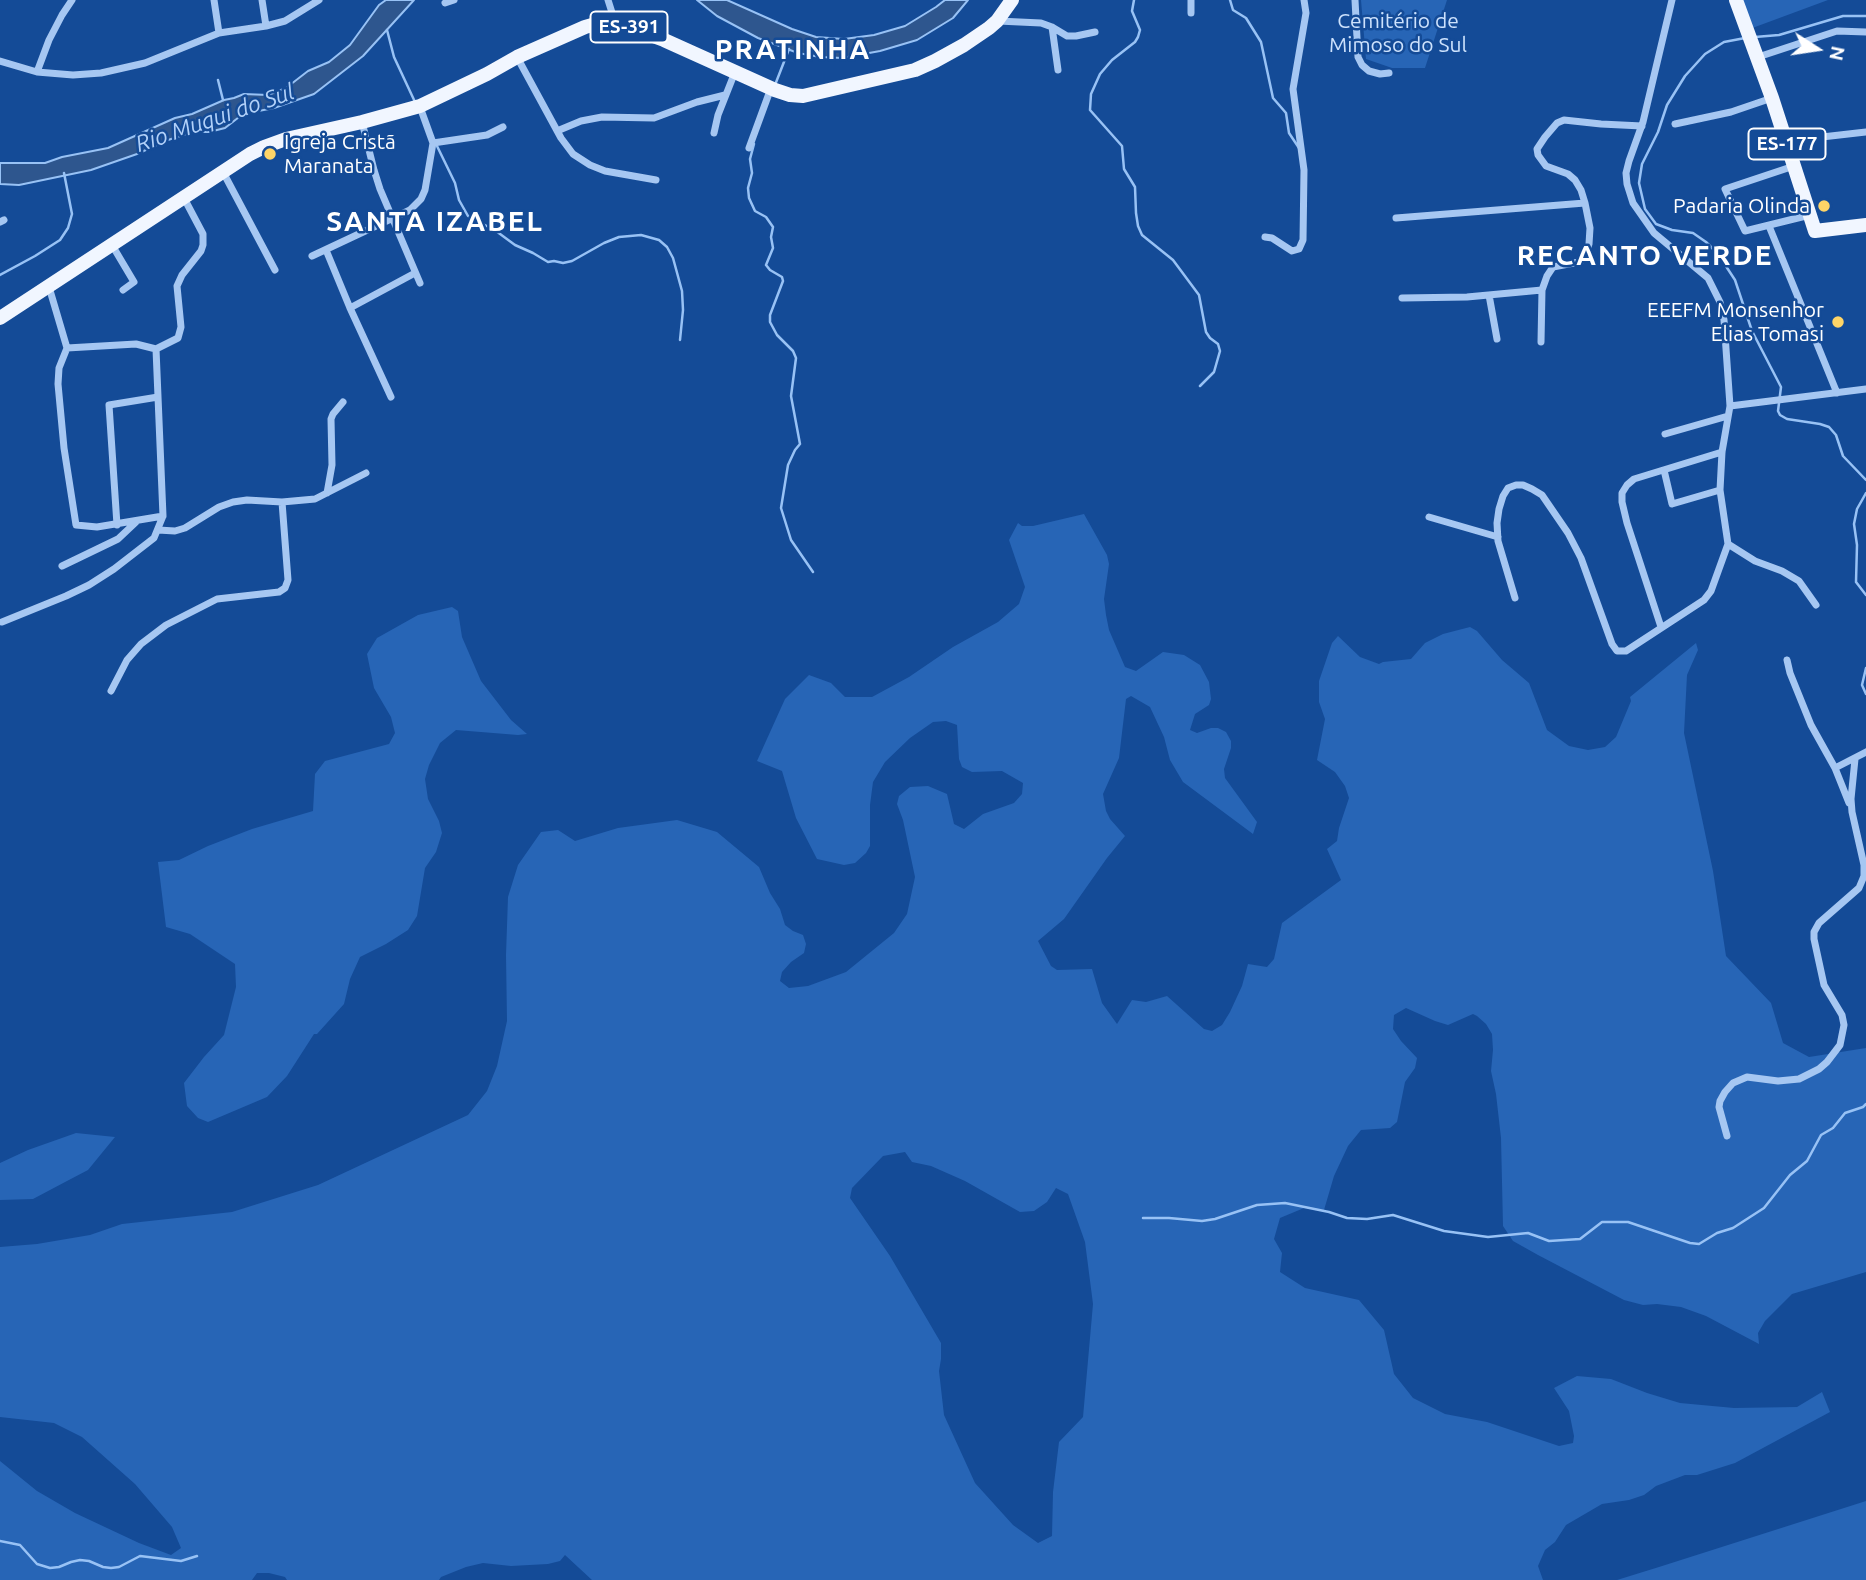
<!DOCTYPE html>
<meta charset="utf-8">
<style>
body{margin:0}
#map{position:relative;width:1866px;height:1580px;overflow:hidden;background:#144b97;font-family:Ubuntu,sans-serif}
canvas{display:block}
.north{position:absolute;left:1782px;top:14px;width:70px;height:70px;-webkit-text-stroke:5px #144b97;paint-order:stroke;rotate:102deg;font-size:19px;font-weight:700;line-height:28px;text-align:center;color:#fff}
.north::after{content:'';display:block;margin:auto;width:24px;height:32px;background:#fff;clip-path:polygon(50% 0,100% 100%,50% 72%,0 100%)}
</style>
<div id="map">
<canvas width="1866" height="1580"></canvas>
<div class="north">N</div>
</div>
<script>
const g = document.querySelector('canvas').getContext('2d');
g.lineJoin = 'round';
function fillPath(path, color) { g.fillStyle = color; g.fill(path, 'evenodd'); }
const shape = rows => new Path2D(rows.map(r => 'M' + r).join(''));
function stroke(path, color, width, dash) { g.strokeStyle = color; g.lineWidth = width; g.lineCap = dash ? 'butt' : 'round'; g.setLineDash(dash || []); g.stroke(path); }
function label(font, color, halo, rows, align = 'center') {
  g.font = font + ' Ubuntu,sans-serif'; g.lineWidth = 5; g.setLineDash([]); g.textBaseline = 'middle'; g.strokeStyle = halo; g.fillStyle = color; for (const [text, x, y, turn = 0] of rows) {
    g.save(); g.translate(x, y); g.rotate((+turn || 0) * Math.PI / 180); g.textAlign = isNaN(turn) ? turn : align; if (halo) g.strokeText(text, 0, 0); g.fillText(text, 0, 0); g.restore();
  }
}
const green = shape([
 [1361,0,1447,0,1425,68,1392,68,1366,59],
 [1737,0,1828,0,1747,30],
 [1084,514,1107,555,1109,564,1104,599,1106,615,1109,630,1125,667,1136,671,1163,652,1184,655,1200,665,1209,682,1211,699,1209,705,1195,714,1190,730,1197,733,1211,728,1218,728,1226,732,1231,741,1231,748,1224,769,1225,778,1257,822,1253,834,1183,782,1170,760,1164,737,1150,707,1131,696,1126,699,1119,758,1103,794,1106,811,1110,819,1125,836,1107,858,1064,919,1038,941,1051,966,1057,970,1092,969,1102,1003,1117,1024,1132,1000,1146,1002,1167,996,1204,1029,1212,1031,1222,1025,1230,1012,1242,986,1248,964,1267,967,1274,959,1282,923,1341,880,1327,849,1337,841,1339,828,1349,798,1345,786,1335,772,1317,760,1325,719,1319,702,1319,681,1332,643,1338,636,1360,657,1379,664,1383,662,1411,659,1425,643,1443,634,1470,627,1477,631,1502,660,1529,683,1547,730,1569,746,1588,750,1605,747,1616,737,1631,701,1630,697,1696,643,1698,650,1687,675,1684,733,1713,871,1726,956,1771,1003,1783,1043,1809,1057,1866,1048,1866,1272,1792,1294,1765,1321,1758,1333,1759,1344,1706,1316,1681,1307,1657,1304,1643,1305,1624,1300,1538,1255,1513,1241,1503,1226,1501,1138,1496,1094,1491,1071,1493,1050,1492,1034,1486,1024,1477,1016,1473,1014,1448,1025,1435,1021,1406,1008,1394,1015,1393,1029,1401,1041,1417,1058,1415,1068,1405,1082,1397,1122,1390,1128,1361,1130,1348,1146,1334,1176,1324,1210,1304,1208,1280,1218,1274,1239,1282,1253,1280,1272,1305,1288,1359,1300,1384,1330,1394,1374,1413,1398,1445,1414,1487,1422,1559,1446,1573,1443,1574,1436,1569,1411,1554,1388,1577,1376,1611,1379,1647,1393,1680,1403,1734,1408,1797,1407,1822,1392,1830,1412,1735,1463,1697,1475,1685,1475,1656,1486,1644,1495,1629,1500,1602,1504,1566,1525,1555,1542,1545,1550,1538,1566,1543,1580,592,1580,565,1555,560,1561,548,1564,511,1566,483,1563,466,1567,441,1577,439,1580,287,1580,285,1577,269,1573,257,1573,252,1580,0,1580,0,1461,37,1491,75,1513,139,1543,171,1555,181,1548,172,1527,135,1484,82,1437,54,1423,0,1417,0,1247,37,1244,90,1235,122,1224,232,1212,318,1185,468,1115,487,1091,497,1066,507,1021,506,955,508,897,518,865,541,832,558,830,575,841,618,828,677,820,717,832,759,867,770,893,780,909,785,925,793,931,803,935,806,944,804,953,791,962,782,972,780,981,789,988,808,986,846,972,894,933,907,914,915,877,903,820,897,804,899,796,910,787,928,786,947,794,954,824,964,829,983,814,1014,803,1022,794,1023,783,1002,771,972,772,962,767,959,759,957,725,946,721,933,722,910,738,885,762,873,782,870,805,870,846,866,853,855,863,844,865,817,859,796,818,782,771,757,761,785,699,809,675,831,683,845,697,872,697,909,677,953,647,998,622,1019,604,1025,587,1009,540,1018,523,1022,526,1033,526],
 [905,1152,912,1162,931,1166,965,1181,1020,1212,1034,1211,1047,1202,1056,1188,1068,1194,1085,1242,1093,1304,1083,1417,1059,1442,1053,1492,1052,1536,1038,1543,1013,1525,975,1483,944,1415,939,1371,941,1359,941,1343,890,1256,850,1198,852,1188,883,1156],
 [452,607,458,611,462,637,481,681,511,720,527,734,518,735,456,730,440,743,429,765,425,779,428,799,439,821,442,833,436,852,425,868,417,916,408,930,386,944,360,957,350,979,344,1004,317,1034,314,1034,287,1076,267,1097,208,1122,198,1118,187,1106,184,1083,204,1057,224,1035,236,987,235,964,190,934,166,927,158,862,179,860,208,846,252,829,313,811,315,774,325,761,389,744,395,733,391,717,374,688,367,654,377,638,418,615],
 [76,1133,115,1137,88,1170,67,1181,33,1199,0,1200,0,1163,28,1150],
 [1866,1501,1866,1580,1617,1580,1659,1567]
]);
const water = shape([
 [386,0,414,0,363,56,314,94,274,108,243,114,225,128,209,132,193,132,168,140,137,154,91,170,19,185,0,184,0,163,45,163,62,157,108,148,175,118,192,114,224,100,234,98,244,94,268,95,286,88,308,71,329,62,350,45,379,5,386,0],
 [697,0,727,0,792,29,816,37,844,39,874,35,905,26,936,7,945,0,968,0,953,18,917,40,880,51,842,58,820,57,798,53,758,38,717,16,697,0]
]);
const stream = shape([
 [1134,0,1132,11,1140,30,1138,37,1135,42,1112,60,1100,74,1091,94,1090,110,1122,146,1124,169,1135,187,1136,213,1138,226,1142,235,1173,260,1199,295,1206,332,1210,338,1218,344,1220,351,1214,372,1200,386],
 [1230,0,1233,10,1246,18,1261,42,1273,98,1286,113,1289,133,1299,148],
 [387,30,394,57,415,102],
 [1755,37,1779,35,1843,16,1866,16],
 [1745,38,1724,42,1705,54,1685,76,1667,105,1658,132,1642,164,1639,183,1645,209,1656,224,1672,230,1693,233,1706,242,1718,254,1735,280,1752,331,1781,387,1778,411,1780,415,1787,419,1820,424,1829,427,1836,435,1843,456,1866,480],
 [218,80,223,100],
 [775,85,789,49],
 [754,144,750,159,752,173,748,188,749,198,755,211,766,217,773,227,771,237,773,248,766,265,770,270,782,277,783,281,770,315,770,322,777,335,793,351,796,358,791,396,800,444,795,450,788,465,781,508,791,540,813,572],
 [437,146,455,183,459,200,468,216,496,231,515,245,533,253,548,262,554,261,563,263,572,261,604,243,619,237,641,235,659,240,667,247,673,258,682,291,683,310,680,340],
 [0,275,35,256,60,240,68,228,72,214,64,173],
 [1866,493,1857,509,1854,524,1857,545,1856,582,1866,595],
 [1866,668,1862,685,1866,694],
 [1143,1218,1169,1218,1202,1221,1215,1219,1257,1205,1285,1203,1329,1212,1347,1218,1367,1219,1393,1215,1444,1231,1488,1237,1528,1233,1549,1241,1580,1239,1602,1222,1628,1222,1690,1243,1699,1244,1717,1233,1733,1228,1764,1208,1790,1175,1807,1161,1821,1135,1833,1128,1845,1113,1863,1107,1866,1104],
 [0,1541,20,1545,37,1564,50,1568,59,1567,71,1562,80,1560,89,1561,103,1567,111,1568,119,1567,140,1556,181,1561,197,1556]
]);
const minor = shape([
 [214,0,219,33],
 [262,0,266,26],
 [608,0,615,22],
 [1191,0,1191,13],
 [1355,0,1358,57,1362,65,1369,71,1380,74,1389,73],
 [445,3,454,0],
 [998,21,1041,23,1052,27,1067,36,1076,36,1095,32],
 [1052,27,1058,70],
 [517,57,561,138,573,154,590,165,605,171,656,180],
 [1758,57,1837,31,1866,32],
 [0,61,37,72,73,75,101,73,145,63,219,33,266,26,285,21,319,0],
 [37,72,49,40,62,15,72,0],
 [362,122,374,170,380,189,420,283],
 [1675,124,1731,112,1772,98],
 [557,131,581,121,602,117,654,118,697,102,725,95],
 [714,133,718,115,735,72],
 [1787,141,1866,132],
 [433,143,487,135,503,127],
 [749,148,771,88],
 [1794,166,1725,189,1745,231,1810,215],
 [223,172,275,270],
 [1396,218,1585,203],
 [0,222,4,220],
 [1769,226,1837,393],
 [1265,237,1272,238,1292,251,1299,249,1303,240,1304,170,1293,89,1306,13,1304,0],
 [112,245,134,282,123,290],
 [326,250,350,308,391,397],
 [312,256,410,210,421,199,425,190,433,143,420,107],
 [49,287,67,348,59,368,58,384,64,448,76,525,97,527,163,516],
 [1489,295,1497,339],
 [1402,298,1467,297,1542,290],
 [350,308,415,273],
 [1541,342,1542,290,1547,276,1553,267,1579,262,1584,259,1589,244,1590,228,1585,203,1581,190,1575,180,1568,174,1546,166,1538,155,1537,149,1545,137,1557,123,1564,120,1601,124,1642,126],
 [156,349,178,338,181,327,177,286,182,275,201,251,203,245,203,234,184,198],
 [1730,406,1866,389],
 [1665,434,1728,416],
 [1664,470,1672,504,1720,490],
 [327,493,332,465,331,419,333,414,343,402],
 [1429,517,1498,537],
 [117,525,109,405,158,397],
 [158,530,175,531,185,528,219,507,233,502,247,500,282,502,315,499,366,473],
 [1728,544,1755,561,1782,571,1799,581,1816,605],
 [62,566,118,539,136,522],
 [1515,598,1498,541,1497,523,1499,509,1503,496,1508,488,1516,485,1523,485,1532,489,1542,495,1568,533,1581,558,1612,644,1617,651,1626,651,1704,600,1711,591,1728,544,1720,490,1722,452,1730,406,1724,320,1720,302,1708,278,1654,233,1633,203,1627,184,1626,173,1629,161,1643,122,1672,0],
 [2,622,66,596,89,585,114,569,154,538,163,516,156,349,136,344,67,348],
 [1661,627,1627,523,1622,502,1622,493,1627,485,1634,479,1722,452],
 [1787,660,1790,673,1811,725,1835,768,1866,752],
 [111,691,127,660,141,644,166,625,217,599,279,592,285,588,288,580,282,502],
 [1835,768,1849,803],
 [1727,1136,1719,1107,1720,1101,1725,1092,1733,1083,1747,1077,1778,1081,1799,1079,1819,1069,1827,1062,1840,1045,1844,1025,1842,1015,1824,985,1814,939,1814,932,1819,923,1859,888,1864,876,1864,865,1852,812,1851,799,1855,759]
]);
const primary = shape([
 [1736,0,1772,98,1815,231,1866,225],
 [0,318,250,154,264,147,286,139,362,122,420,106,487,74,517,57,585,27,599,23,615,22,664,40,775,90,790,95,803,96,915,70,935,61,964,45,989,28,997,21,1012,0]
]);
const markers = [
 [270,154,7,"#ffd567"],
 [1824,206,7,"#ffd567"],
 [1838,322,7,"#ffd567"]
];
const shields = [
 [629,27,77],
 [1787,144,77]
];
const shieldNames = [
 ["ES-391",629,27],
 ["ES-177",1787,144]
];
const parkNames = [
 ["Cemitério de",1398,21],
 ["Mimoso do Sul",1398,45]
];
const poiNames = [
 ["Igreja Cristã",284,142,"left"],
 ["Maranata",284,166,"left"],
 ["Padaria Olinda",1810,206],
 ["EEEFM Monsenhor",1824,310],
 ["Elias Tomasi",1824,334]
];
const waterNames = [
 ["Rio Muqui do Sul",215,118,-19]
];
const districtNames = [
 ["PRATINHA",793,50],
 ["SANTA IZABEL",435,222],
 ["RECANTO VERDE",1645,256]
];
fillPath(green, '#2765b6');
fillPath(water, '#2e568e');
stroke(water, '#98c2f5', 2);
stroke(stream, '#98c2f5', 2.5);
stroke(minor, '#a6c7f2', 7);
stroke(primary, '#f1f6ff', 14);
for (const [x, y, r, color] of markers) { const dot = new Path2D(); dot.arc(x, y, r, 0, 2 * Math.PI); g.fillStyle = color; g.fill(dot); stroke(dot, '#144b97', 2.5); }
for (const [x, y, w] of shields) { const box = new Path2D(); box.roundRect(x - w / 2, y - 15.5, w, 31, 5); g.fillStyle = '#144b97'; g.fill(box); stroke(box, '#fff', 2); }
label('bold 19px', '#fff', null, shieldNames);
label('21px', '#cde2fd', '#144b97', parkNames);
label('21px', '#fff', '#144b97', poiNames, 'right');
label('italic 23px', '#b2d1f9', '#144b97', waterNames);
g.letterSpacing = '2px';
label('bold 28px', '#fff', '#144b97', districtNames);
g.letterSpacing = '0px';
</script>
